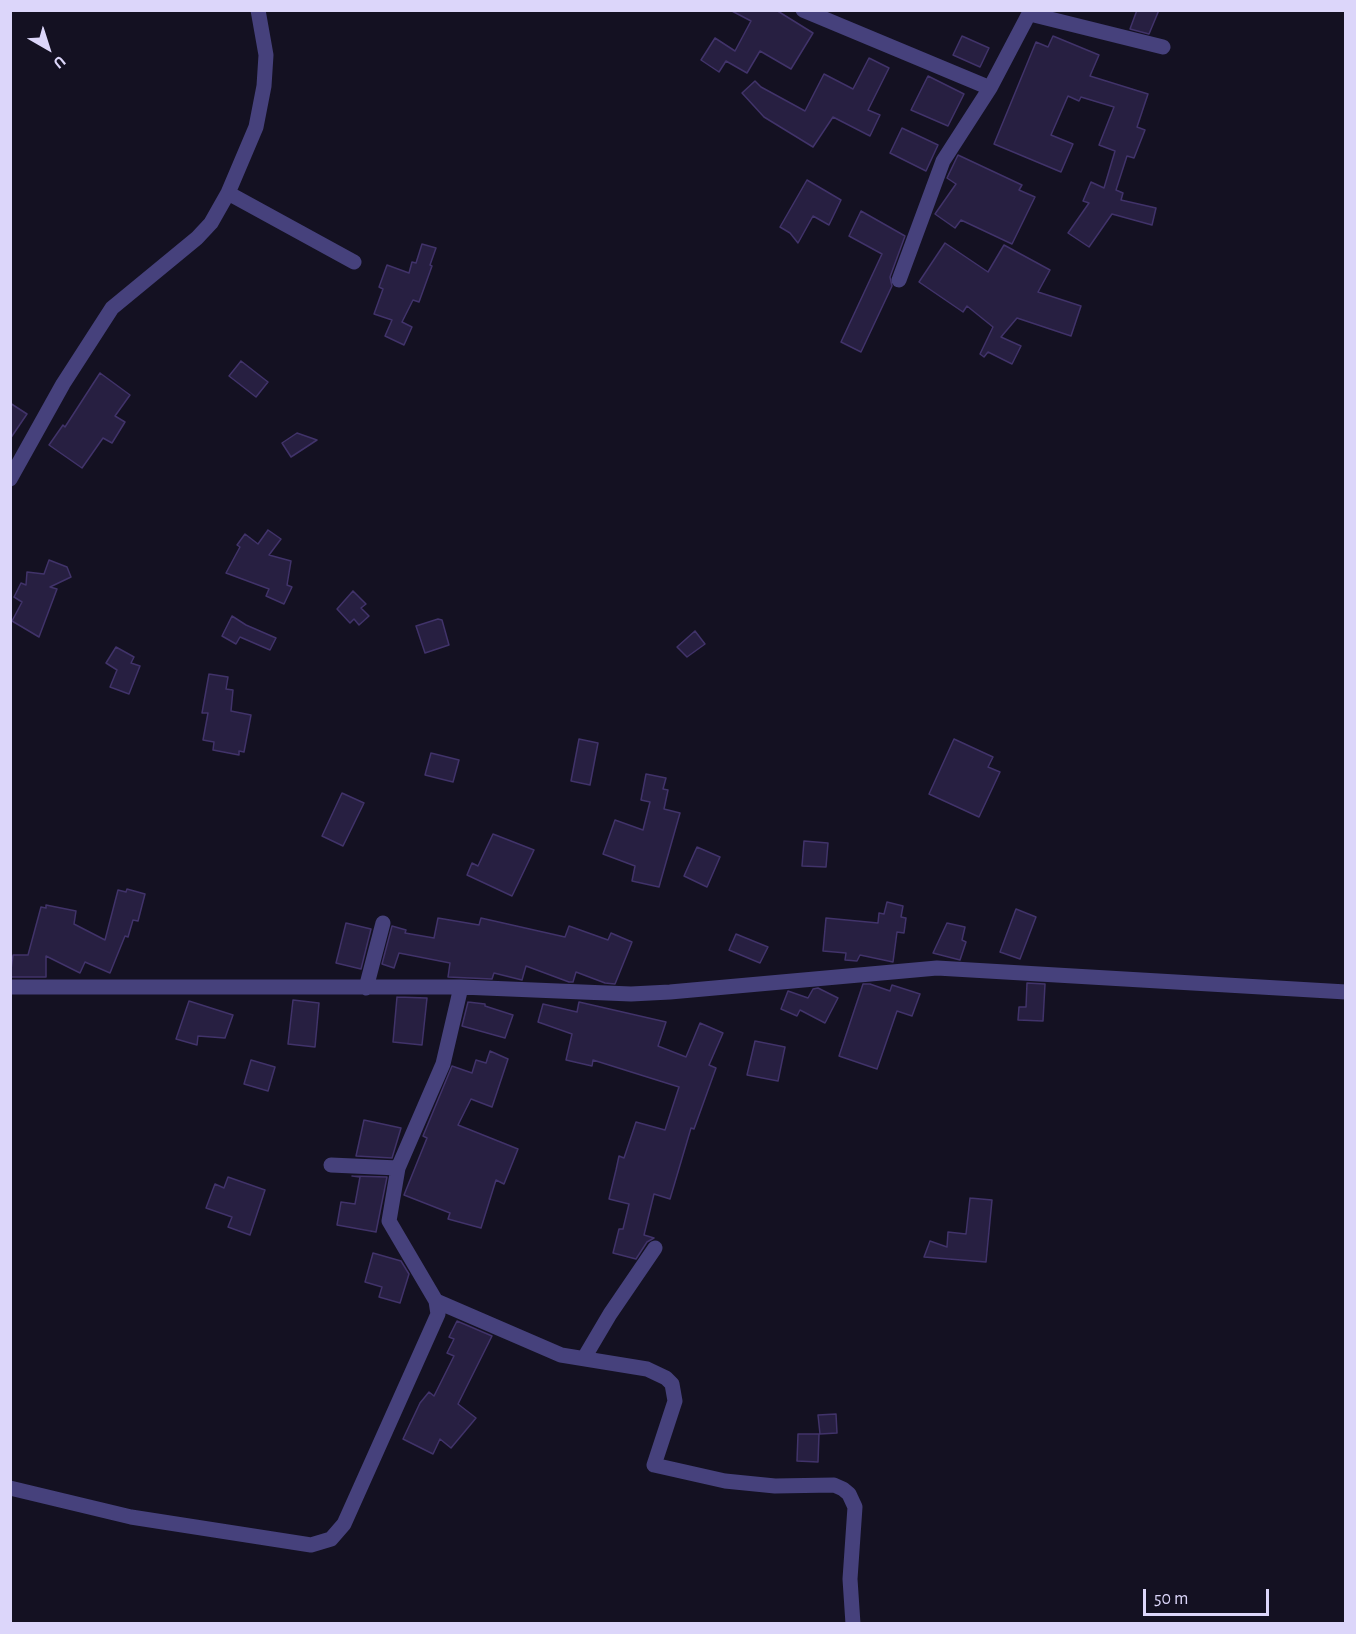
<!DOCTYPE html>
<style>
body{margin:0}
#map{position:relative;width:1356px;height:1634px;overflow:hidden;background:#141122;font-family:"Alegreya Sans",sans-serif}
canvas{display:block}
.frame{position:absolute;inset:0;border:12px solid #dcd6fa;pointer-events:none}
.north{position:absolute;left:18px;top:18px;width:60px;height:60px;-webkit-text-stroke:4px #141122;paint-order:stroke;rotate:141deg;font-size:16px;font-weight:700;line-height:24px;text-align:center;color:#dcd6fa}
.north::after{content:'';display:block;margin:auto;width:21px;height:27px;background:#dcd6fa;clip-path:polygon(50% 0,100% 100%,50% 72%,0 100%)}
.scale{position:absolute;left:1143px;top:1589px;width:126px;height:27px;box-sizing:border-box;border:3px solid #dcd6fa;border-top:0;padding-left:8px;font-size:18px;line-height:21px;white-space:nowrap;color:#dcd6fa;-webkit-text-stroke:4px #141122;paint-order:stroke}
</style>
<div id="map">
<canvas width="1356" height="1634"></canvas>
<div class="frame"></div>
<div class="north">U</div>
<div class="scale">50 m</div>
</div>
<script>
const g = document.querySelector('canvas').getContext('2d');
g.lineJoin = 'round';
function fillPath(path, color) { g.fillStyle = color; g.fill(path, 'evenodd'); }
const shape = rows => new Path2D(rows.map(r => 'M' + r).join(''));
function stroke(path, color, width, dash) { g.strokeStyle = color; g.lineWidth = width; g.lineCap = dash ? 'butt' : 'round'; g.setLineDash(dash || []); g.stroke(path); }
const building = shape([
 [730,10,776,10,813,33,791,69,760,51,747,73,726,61,719,72,701,60,715,38,735,51,751,21,730,10],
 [1137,10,1159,10,1149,34,1130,29,1137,10],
 [962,36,989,48,980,67,953,55,962,36],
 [1053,36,1099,55,1090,76,1148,94,1137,127,1145,130,1134,158,1127,156,1116,190,1123,193,1121,200,1156,208,1152,225,1112,214,1089,247,1068,233,1089,203,1083,201,1091,182,1104,188,1115,151,1099,145,1114,107,1081,97,1079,101,1068,96,1051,135,1073,144,1061,172,994,144,1036,42,1048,47,1053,36],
 [869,58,889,68,868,110,880,115,870,136,833,117,813,147,764,117,742,93,755,81,761,87,805,111,824,74,853,89,869,58],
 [928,76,964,94,948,126,911,110,928,76],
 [902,128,938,145,926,171,890,153,902,128],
 [958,155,1022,185,1019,190,1035,197,1012,244,961,220,955,228,935,214,956,184,947,178,958,155],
 [807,180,841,200,829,225,813,216,798,243,790,233,780,227,807,180],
 [861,211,905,236,890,277,892,286,861,352,841,342,882,254,849,236,861,211],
 [945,243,988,272,1004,245,1050,270,1038,292,1081,306,1071,336,1017,318,1001,337,1021,346,1012,364,988,352,984,357,980,354,993,327,967,306,963,312,919,282,945,243],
 [422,244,436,248,430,265,432,266,419,302,413,300,402,322,412,327,404,345,385,336,392,320,374,314,383,289,379,287,387,265,409,273,412,262,416,263,422,244],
 [241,361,268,382,256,397,229,376,241,361],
 [100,373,130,395,115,416,125,422,112,443,103,438,82,468,49,445,63,425,65,427,100,373],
 [10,403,27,414,10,439,10,403],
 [297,433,317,440,291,457,282,443,297,433],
 [268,530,281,539,269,555,291,561,287,585,292,587,284,604,266,596,269,589,226,573,240,547,237,545,245,534,258,544,268,530],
 [49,560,67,567,71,577,50,587,57,589,39,637,12,621,22,602,14,597,21,583,26,585,27,572,44,574,49,560],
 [353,591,366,604,361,608,369,616,359,625,354,619,350,623,337,609,353,591],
 [232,616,246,625,276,638,270,650,240,637,236,644,222,636,232,616],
 [438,619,442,620,449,645,425,653,416,626,438,619],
 [695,631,705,644,687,657,677,647,695,631],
 [116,647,134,657,131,663,140,666,129,694,110,687,117,670,106,663,116,647],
 [209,674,228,677,226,689,233,690,231,711,251,715,244,752,239,751,239,755,213,750,214,742,203,740,208,713,202,713,209,674],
 [579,739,598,743,590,785,571,781,579,739],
 [954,739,993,757,988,767,1000,772,979,817,929,794,954,739],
 [431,753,459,760,453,782,425,775,431,753],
 [646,774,666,778,663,789,668,790,664,809,680,813,659,887,632,881,635,866,603,854,615,820,643,830,650,802,641,800,646,774],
 [342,793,364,803,343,846,322,836,342,793],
 [493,834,534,850,512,896,467,875,472,863,478,866,493,834],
 [804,841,828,843,826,867,802,866,804,841],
 [697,847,720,857,707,887,684,876,697,847],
 [127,889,145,894,138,921,133,920,128,937,125,936,110,973,85,962,80,973,46,956,46,977,10,977,13,955,28,955,41,907,46,908,46,905,76,911,74,924,105,940,118,890,126,892,127,889],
 [887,902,903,906,901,917,906,918,904,933,897,932,893,962,860,955,857,961,845,960,846,953,823,951,826,918,878,923,879,913,884,914,887,902],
 [1016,909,1036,917,1020,959,1000,952,1016,909],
 [438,918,479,925,481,918,565,937,569,926,608,940,611,933,632,942,615,984,605,983,576,972,573,982,569,982,526,966,522,980,494,973,492,979,448,977,450,963,399,953,394,968,382,964,392,926,406,930,405,933,434,938,438,918],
 [346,923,371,929,361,969,336,963,346,923],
 [947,923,965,927,962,940,966,942,960,960,933,953,947,923],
 [736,934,768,947,760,963,729,950,736,934],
 [1027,983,1045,984,1043,1021,1018,1020,1019,1007,1026,1007,1027,983],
 [863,984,870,984,890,991,892,985,920,994,912,1016,897,1011,877,1069,839,1056,863,984],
 [818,988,838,998,825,1023,800,1010,797,1016,781,1009,788,991,808,998,813,989,818,988],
 [397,997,427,998,422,1045,393,1042,397,997],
 [293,1000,319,1003,315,1047,288,1044,293,1000],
 [189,1001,233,1015,225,1038,198,1036,197,1045,176,1039,189,1001],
 [468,1002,485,1004,485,1006,513,1015,505,1038,462,1026,468,1002],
 [579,1002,666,1022,658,1046,686,1057,700,1023,723,1033,709,1065,716,1068,694,1129,691,1128,670,1199,654,1194,644,1235,654,1238,647,1242,636,1259,613,1253,619,1229,623,1229,629,1204,609,1199,616,1170,619,1156,624,1158,636,1122,665,1130,679,1087,593,1060,592,1066,566,1060,572,1034,538,1022,543,1004,577,1012,579,1002],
 [755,1041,785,1047,778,1081,747,1075,755,1041],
 [490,1051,508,1059,492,1107,471,1099,458,1125,518,1149,504,1184,496,1180,481,1228,448,1219,450,1213,404,1195,427,1138,423,1136,452,1066,472,1073,476,1060,486,1063,490,1051],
 [251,1060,275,1067,268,1091,244,1084,251,1060],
 [364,1120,401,1128,392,1158,356,1156,364,1120],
 [352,1176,387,1177,376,1232,337,1225,341,1202,355,1204,360,1177,352,1176],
 [228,1177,265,1190,250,1235,228,1227,232,1217,206,1208,215,1184,224,1188,228,1177],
 [970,1198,992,1200,986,1262,924,1257,930,1241,947,1247,948,1232,966,1234,970,1198],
 [373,1253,401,1261,409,1274,400,1303,379,1297,382,1287,365,1282,373,1253],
 [457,1321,492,1336,458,1404,476,1418,451,1448,440,1439,433,1454,403,1439,420,1403,429,1392,434,1396,454,1356,447,1353,454,1339,449,1337,457,1321],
 [836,1414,837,1433,820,1434,818,1415,836,1414],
 [798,1434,819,1434,818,1462,797,1461,798,1434]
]);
const street = shape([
 [803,10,990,88],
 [1030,14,1163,47],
 [228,193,354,262],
 [899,280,943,161,990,88,1031,10],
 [10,479,63,384,112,308,197,238,211,223,228,193,256,127,264,86,266,55,258,10],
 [10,987,461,987,631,994,670,992,937,968,1346,992],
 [366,988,383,923],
 [331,1165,398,1168,443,1064,461,987],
 [436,1301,561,1355,647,1369,666,1378,672,1384,675,1401,654,1465,725,1481,775,1486,834,1485,843,1489,849,1494,855,1507,850,1579,853,1624],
 [584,1358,610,1314,655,1248],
 [10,1488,131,1517,311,1545,331,1539,344,1524,438,1314,436,1301,389,1221,398,1168]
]);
fillPath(building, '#271f41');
stroke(building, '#41336a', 1.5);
stroke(street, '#46417c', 15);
</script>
